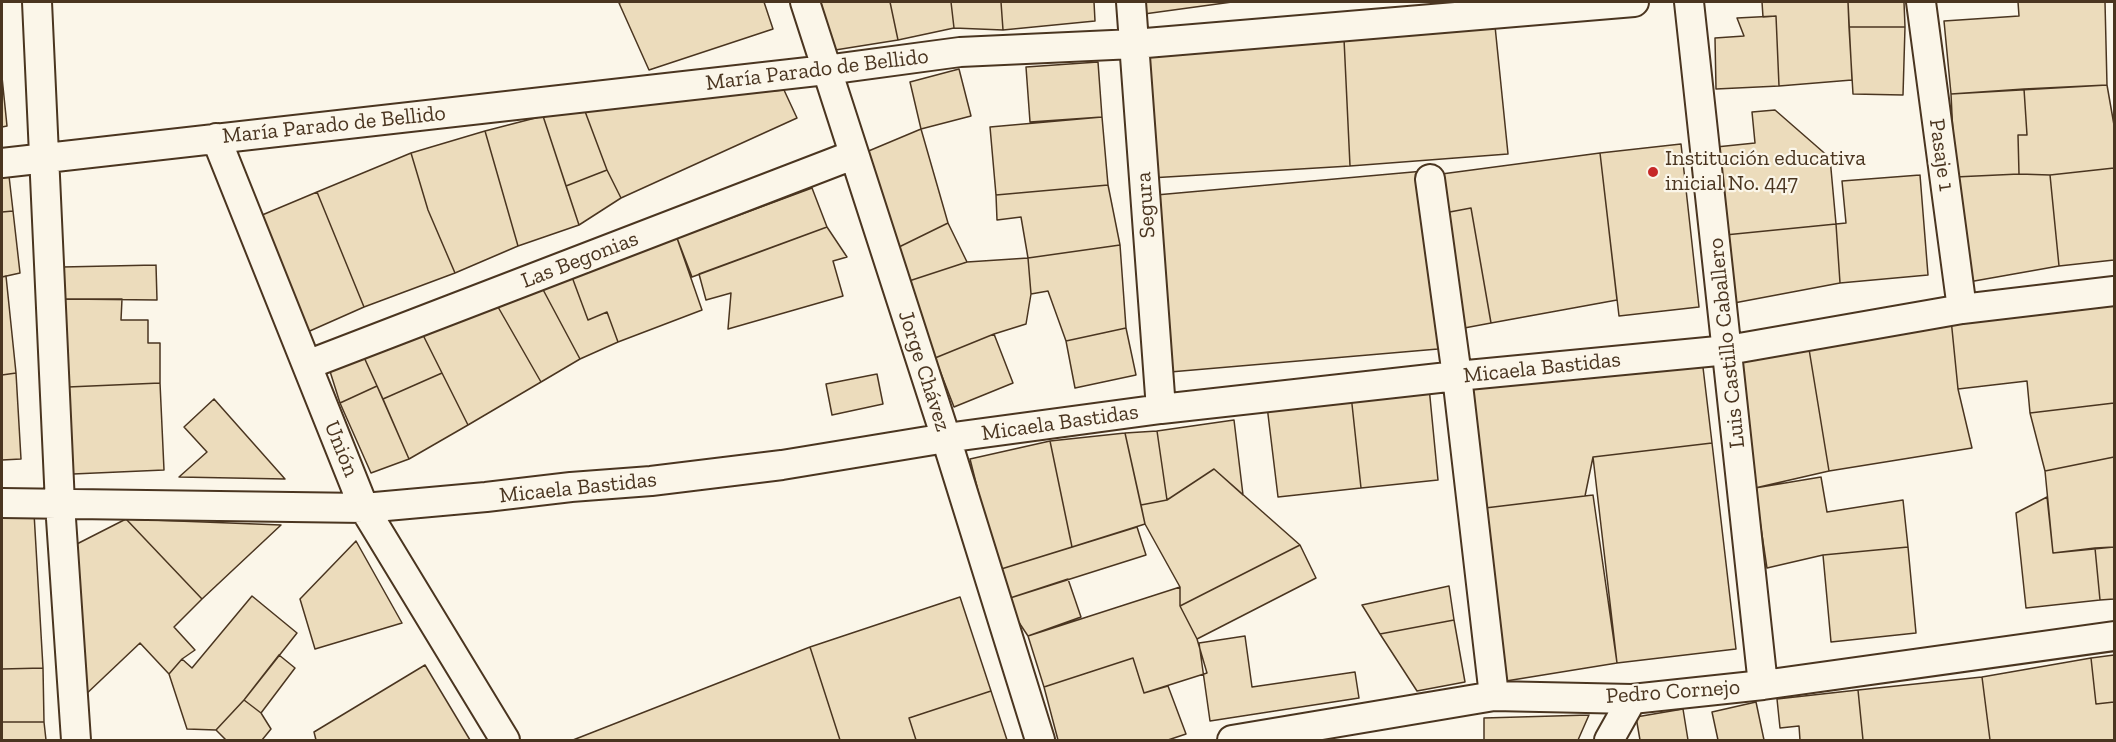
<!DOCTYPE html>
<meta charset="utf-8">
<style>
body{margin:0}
#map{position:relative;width:2116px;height:742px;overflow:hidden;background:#fbf6e9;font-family:"Zilla Slab",serif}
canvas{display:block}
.frame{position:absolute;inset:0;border:3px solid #4a3520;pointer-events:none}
</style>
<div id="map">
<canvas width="2116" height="742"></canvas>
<div class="frame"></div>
</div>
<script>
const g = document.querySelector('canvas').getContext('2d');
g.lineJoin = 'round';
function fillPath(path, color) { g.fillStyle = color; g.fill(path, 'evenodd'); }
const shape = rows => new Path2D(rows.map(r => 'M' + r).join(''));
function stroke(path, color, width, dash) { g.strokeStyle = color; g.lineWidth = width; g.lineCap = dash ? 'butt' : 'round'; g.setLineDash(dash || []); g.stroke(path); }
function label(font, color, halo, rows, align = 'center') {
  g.font = font + ' "Zilla Slab",serif'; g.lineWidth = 4.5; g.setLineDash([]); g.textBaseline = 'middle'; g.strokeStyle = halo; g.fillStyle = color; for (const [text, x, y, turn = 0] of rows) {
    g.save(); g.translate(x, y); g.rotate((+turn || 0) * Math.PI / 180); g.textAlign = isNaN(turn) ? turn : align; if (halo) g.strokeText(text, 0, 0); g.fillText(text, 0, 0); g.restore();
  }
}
const building = shape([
 [622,2,764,2,773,29,649,70,619,3,622,2],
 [821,2,890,2,898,40,829,51,821,2],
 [890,2,951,2,954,28,898,40,890,2],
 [951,2,1001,2,1003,30,954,28,951,2],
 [1001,2,1094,2,1095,21,1003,30,1001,2],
 [1142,2,1232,2,1144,14,1142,2],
 [1762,2,1848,2,1852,80,1779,86,1776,16,1763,17,1762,2],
 [1848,2,1904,2,1905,27,1849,27,1848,2],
 [2018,2,2105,2,2107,85,1951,94,1944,21,2019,16,2018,2],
 [1776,16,1779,86,1716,89,1715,38,1744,36,1737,18,1776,16],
 [1495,26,1508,154,1350,166,1344,39,1495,26],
 [1849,27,1905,27,1903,95,1853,94,1849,27],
 [1344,39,1350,166,1150,178,1144,51,1344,39],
 [1098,62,1102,117,1030,122,1026,67,1098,62],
 [959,69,971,116,921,129,910,82,959,69],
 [2,77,7,126,2,127,2,77],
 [2107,85,2114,125,2114,168,2050,175,2019,174,2018,135,2027,135,2024,89,2107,85],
 [2024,89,2027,135,2018,135,2019,174,1955,177,1951,94,2024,89],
 [784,90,797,118,621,198,607,170,583,106,784,90],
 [583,106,607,170,566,186,543,116,583,106],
 [1775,110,1830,158,1836,224,1725,235,1716,147,1755,143,1752,112,1775,110],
 [543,116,579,225,518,246,485,131,543,116],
 [1102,117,1108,185,996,195,990,127,1102,117],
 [921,129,948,223,897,248,859,155,921,129],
 [485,131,518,246,455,273,428,210,411,153,485,131],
 [1681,144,1699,307,1619,316,1600,153,1681,144],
 [411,153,428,210,455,273,364,307,317,192,411,153],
 [1600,153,1617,300,1491,323,1471,208,1439,214,1434,175,1600,153],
 [2114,168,2114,260,2059,266,2050,175,2114,168],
 [607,170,621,198,579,225,566,186,607,170],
 [1424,171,1438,349,1170,372,1156,195,1424,171],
 [2019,174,2050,175,2059,266,1963,283,1955,177,2019,174],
 [1920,175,1928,275,1840,283,1836,224,1846,223,1842,181,1920,175],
 [9,176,13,211,2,212,2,177,9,176],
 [1108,185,1120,245,1028,258,1021,217,997,220,996,195,1108,185],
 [812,188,827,227,692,277,677,238,812,188],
 [317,192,364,307,303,334,255,218,317,192],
 [1471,208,1491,323,1459,329,1439,214,1471,208],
 [13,211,20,273,2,277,2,212,13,211],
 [948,223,967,262,906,282,897,248,948,223],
 [1836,224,1840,283,1734,303,1725,235,1836,224],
 [827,227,847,257,833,261,843,296,728,329,731,293,706,300,699,274,827,227],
 [677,238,702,310,618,342,607,312,588,320,572,277,677,238],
 [1120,245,1126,328,1066,341,1048,291,1031,294,1028,258,1120,245],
 [1028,258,1031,294,1026,324,994,334,935,358,906,282,967,262,1028,258],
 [156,265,157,300,65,299,62,267,156,265],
 [6,276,16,373,2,375,2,277,6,276],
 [572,277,588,320,607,312,618,342,580,359,540,284,572,277],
 [540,284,580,359,541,382,494,300,540,284],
 [65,299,122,299,121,320,148,320,148,343,160,343,160,383,68,387,65,299],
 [494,300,541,382,468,425,421,331,494,300],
 [2114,300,2114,403,2030,413,2027,381,1958,389,1951,319,2114,300],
 [1951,319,1958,389,1972,448,1829,471,1808,343,1951,319],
 [1126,328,1136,375,1075,388,1066,341,1126,328],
 [421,331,442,373,383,399,363,355,421,331],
 [994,334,1013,383,954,407,935,358,994,334],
 [1808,343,1829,471,1755,488,1735,351,1808,343],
 [363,355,377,386,340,403,328,365,363,355],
 [1702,359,1712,443,1593,457,1585,496,1485,508,1471,387,1702,359],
 [16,373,21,459,2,460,2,375,16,373],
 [442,373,468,425,409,459,383,399,442,373],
 [877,374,883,404,832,415,826,384,877,374],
 [160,383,164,470,73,474,68,387,160,383],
 [377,386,409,459,371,473,340,403,377,386],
 [1429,387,1438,480,1361,488,1351,395,1429,387],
 [1351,395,1361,488,1278,497,1267,406,1351,395],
 [214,399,285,479,179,477,207,452,184,427,214,399],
 [2114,403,2114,457,2045,471,2030,413,2114,403],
 [1234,420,1243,495,1214,469,1167,500,1157,431,1234,420],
 [1157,431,1167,500,1141,505,1125,433,1157,431],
 [1125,433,1145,524,1072,547,1050,441,1125,433],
 [1050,441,1072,547,998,570,970,459,1050,441],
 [1712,443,1736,649,1617,663,1593,457,1712,443],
 [2114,457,2114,547,2053,553,2045,471,2114,457],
 [1214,469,1300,545,1180,606,1180,587,1145,524,1141,505,1167,500,1214,469],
 [1821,477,1827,512,1903,500,1908,547,1823,555,1767,568,1755,488,1821,477],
 [1593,495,1617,663,1506,681,1485,508,1593,495],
 [2047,497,2053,553,2095,548,2100,600,2026,608,2016,513,2047,497],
 [34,513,43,668,2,669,2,516,34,513],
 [126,519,281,525,202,599,126,519],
 [126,519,202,599,174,627,195,650,182,659,169,674,140,643,83,697,67,549,126,519],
 [1137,527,1146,555,1007,599,998,570,1137,527],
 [356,541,402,623,315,649,300,599,356,541],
 [1300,545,1316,578,1197,639,1180,606,1300,545],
 [1908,547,1916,633,1831,642,1823,555,1908,547],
 [2114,547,2114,599,2100,600,2095,548,2114,547],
 [1068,579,1081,617,1028,636,1004,600,1068,579],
 [1449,586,1454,620,1380,634,1362,605,1449,586],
 [1180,587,1180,606,1197,639,1207,673,1144,693,1133,658,1044,687,1028,636,1180,587],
 [252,596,297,633,244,700,216,730,187,729,169,674,182,659,192,668,252,596],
 [960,597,991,691,909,718,916,740,840,740,810,647,960,597],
 [1454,620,1465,682,1417,691,1380,634,1454,620],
 [1245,636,1252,687,1355,672,1359,698,1210,721,1199,643,1245,636],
 [810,647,840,740,573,740,810,647],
 [279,655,295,668,261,713,244,700,279,655],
 [2114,655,2114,702,2096,704,2091,658,2114,655],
 [1133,658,1144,693,1168,686,1186,734,1168,740,1058,740,1044,687,1133,658],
 [2091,658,2096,704,2114,702,2114,740,1990,740,1982,677,2091,658],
 [425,665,470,740,316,740,314,732,425,665],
 [43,668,44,722,2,722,2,669,43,668],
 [1982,677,1990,740,1863,740,1858,690,1982,677],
 [1858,690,1863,740,1800,740,1799,726,1780,728,1777,699,1858,690],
 [991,691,1007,740,916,740,909,718,991,691],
 [244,700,261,713,271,729,262,740,226,740,216,730,244,700],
 [1756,702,1764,740,1718,740,1712,712,1756,702],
 [1683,709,1688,740,1640,740,1636,717,1683,709],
 [1589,715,1578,740,1484,740,1484,718,1589,715],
 [2,722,44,722,46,740,2,740,2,722]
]);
const street = shape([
 [37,2,60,504,76,740],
 [805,2,946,438,1040,740],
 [1131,2,1161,409],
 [1689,2,1763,685],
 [1921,2,1962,309],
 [216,138,364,508,505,740],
 [2,163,826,70,960,52,1134,44,1634,2],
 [1430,179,1457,376,1494,696],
 [307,365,853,155],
 [2,503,364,508,486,497,571,487,651,481,782,465,946,438,1161,409,1457,376,1728,350,1962,309,2114,291],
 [1232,740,1494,696,1632,699,1763,685,2114,636],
 [1609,740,1632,699]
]);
const markers = [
 [1653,172,6,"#c62828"]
];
const streetNames = [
 ["María Parado de Bellido",817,70,-7],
 ["María Parado de Bellido",334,125,-6],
 ["Pasaje 1",1941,155,82],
 ["Segura",1146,205,-94],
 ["Las Begonias",580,260,-21],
 ["Luis Castillo Caballero",1727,343,-96],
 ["Micaela Bastidas",1542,368,-6],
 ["Jorge Chávez",924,371,72],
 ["Micaela Bastidas",1060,423,-8],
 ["Unión",341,449,68],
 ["Micaela Bastidas",578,488,-6],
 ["Pedro Cornejo",1673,692,-4]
];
const poiNames = [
 ["Institución educativa",1665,159],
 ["inicial No. 447",1665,184]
];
fillPath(building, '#ecdcbc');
stroke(building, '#4a3520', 1.5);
stroke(street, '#4a3520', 32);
stroke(street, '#fbf6e9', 28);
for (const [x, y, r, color] of markers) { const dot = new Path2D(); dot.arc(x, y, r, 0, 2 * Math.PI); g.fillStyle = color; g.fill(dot); stroke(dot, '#fbf6e9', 2); }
label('22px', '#4a3520', '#fbf6e9', streetNames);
label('22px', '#4a3520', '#fbf6e9', poiNames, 'left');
</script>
